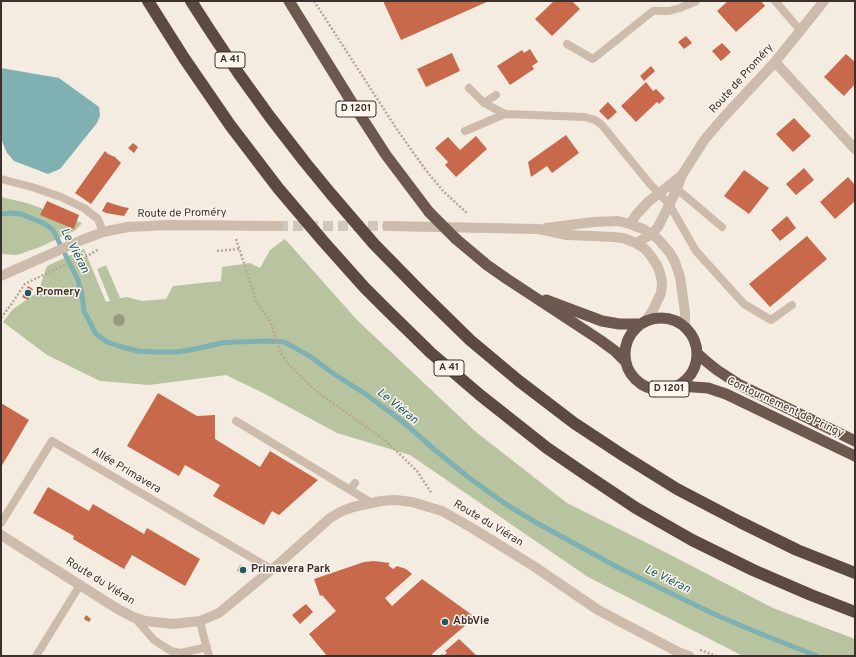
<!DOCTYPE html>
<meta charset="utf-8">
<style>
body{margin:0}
#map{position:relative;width:856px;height:657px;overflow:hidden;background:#f4ebe1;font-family:Overpass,sans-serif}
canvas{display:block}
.frame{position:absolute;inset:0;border:2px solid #3b302b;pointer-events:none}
</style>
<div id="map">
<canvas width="856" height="657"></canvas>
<div class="frame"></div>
</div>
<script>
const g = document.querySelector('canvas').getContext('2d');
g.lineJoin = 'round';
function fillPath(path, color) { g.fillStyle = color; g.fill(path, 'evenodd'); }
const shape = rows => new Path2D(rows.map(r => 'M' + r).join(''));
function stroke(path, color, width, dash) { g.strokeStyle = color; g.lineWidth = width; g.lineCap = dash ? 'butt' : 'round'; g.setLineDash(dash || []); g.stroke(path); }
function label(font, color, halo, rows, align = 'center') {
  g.font = font + ' Overpass,sans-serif'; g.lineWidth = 3; g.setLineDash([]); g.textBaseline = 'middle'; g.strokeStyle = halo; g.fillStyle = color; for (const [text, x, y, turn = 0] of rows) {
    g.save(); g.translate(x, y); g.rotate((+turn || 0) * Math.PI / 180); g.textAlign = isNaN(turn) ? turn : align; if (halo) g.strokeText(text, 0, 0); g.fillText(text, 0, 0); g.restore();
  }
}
const green = shape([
 [1,197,27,203,82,223,76,230,40,247,17,255,1,254],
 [285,239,357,320,476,432,567,503,661,550,773,608,855,639,855,656,743,656,588,577,410,455,337,433,263,393,226,375,149,385,100,381,47,355,3,322,13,309,38,292,47,266,84,249,106,302,110,301,97,269,106,265,120,298,127,297,142,301,166,299,173,286,221,281,222,267,250,263,260,268,270,250]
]);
const water = shape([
 [1,68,59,78,99,107,100,116,97,123,60,169,48,174,14,161,7,153,1,139]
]);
const stream = shape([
 [1,214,9,213,21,214,45,224,53,230,78,280,82,295,84,311,96,334,107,342,122,347,138,351,155,352,176,352,190,350,222,343,234,342,270,341,284,342,308,355,334,374,364,393,402,421,435,450,468,477,504,503,535,522,619,568,716,615,766,636,817,656]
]);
const building = shape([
 [383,1,489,1,401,40],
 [554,1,572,1,580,9,552,36,535,19],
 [728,1,761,1,765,6,736,32,717,11],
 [686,36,692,43,684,49,678,42],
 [722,43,731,52,721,61,712,51],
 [530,49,538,62,532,66,534,69,510,85,497,66,522,50,524,53],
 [452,53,460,71,426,87,417,69],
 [846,54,855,62,855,84,844,96,824,77],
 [651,66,655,71,644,81,640,76],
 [646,82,653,91,656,89,665,98,659,104,657,102,636,122,621,106],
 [608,102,617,112,608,120,599,111],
 [794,118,811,136,793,152,776,134],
 [566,135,579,153,552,173,547,166,531,177,528,162],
 [476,136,487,149,456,177,445,165,448,162,435,148,448,137,460,150],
 [133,143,138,147,134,153,128,148],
 [105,151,108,154,115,157,121,163,91,204,75,193],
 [804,168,814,180,796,195,786,184],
 [744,170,769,188,749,214,724,196],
 [848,177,855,185,855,201,835,219,820,202],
 [47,201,79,215,74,229,40,215],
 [107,202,123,207,129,208,124,216,106,213,102,211],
 [787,216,796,228,780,241,771,230],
 [807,236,827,259,770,307,749,284],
 [28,286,33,289,28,300,22,297],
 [158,393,197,416,215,415,215,439,260,467,270,451,318,480,279,515,272,511,264,525,213,496,220,485,185,465,179,476,127,446],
 [1,403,29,420,1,467],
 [48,487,89,511,93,504,144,534,147,528,200,559,185,586,132,555,124,569,73,539,74,536,33,513],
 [374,561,390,563,388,565,393,569,397,566,406,569,412,574,385,598,392,606,422,579,475,617,432,654,434,656,327,656,309,634,336,611,322,595,320,596,314,579,364,562],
 [240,565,248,570,245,575,237,571],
 [306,604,313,612,300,624,292,615],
 [86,615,91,619,89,622,84,619],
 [459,639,477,656,440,656,442,654,444,655,447,653,445,651]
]);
const tertiaryTunnel = shape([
 [278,226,387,226]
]);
const path = shape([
 [314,1,398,131,428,173,444,192,468,214],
 [236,239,257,303,270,321,281,353,289,365,316,391,386,441,417,471,432,494],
 [217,251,239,249],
 [1,318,10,306,25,284,53,270,89,255,99,249],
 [700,650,716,656]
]);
const service = shape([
 [775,1,800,30],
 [567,44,593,59,653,11,669,11,680,8,696,1],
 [469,88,484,103,505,114,585,117,595,120,601,124,650,184,669,204,696,251,744,304,771,320,792,305],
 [484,103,496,95],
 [465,131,505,114],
 [1,179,32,187,61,197,84,208,98,219,103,232],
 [677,189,722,227],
 [236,421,370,502],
 [350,490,355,483],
 [1,523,52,441,271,569],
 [134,617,154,640,171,651,181,653,207,647],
 [200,621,203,634,209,656],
 [36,656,80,585]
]);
const minor = shape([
 [775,62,855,149],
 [1,535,116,608,133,617,145,621,173,624,200,621,219,613,283,560,330,518,342,511,353,507,381,501,395,500,412,502,442,511,472,528,535,567,598,610,680,653,689,656]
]);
const tertiary = shape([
 [630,224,643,229,652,234,658,239,670,253,675,262,680,277,685,312,685,327],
 [387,226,538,229,567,235,614,237,623,238,636,243,652,234,658,227,677,189,682,175,705,139,723,118,775,62,824,1],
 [546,228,593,222,618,221,630,224,636,215,648,202,681,176],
 [636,243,645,249,651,256,658,267,661,277,662,283,661,293,653,310,646,321],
 [1,276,82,240,103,232,128,227,168,225,278,226]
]);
const trunk = shape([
 [289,1,351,101,386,155,429,212],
 [456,239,487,265,507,279,600,340,615,351,625,361],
 [546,300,602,321,619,324,640,324],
 '625 354a36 36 0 1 1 72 0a36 36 0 1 1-72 0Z',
 [698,354,707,362,717,370,740,385,855,441],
 [679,386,708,388,726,394,855,456]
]);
const motorway = shape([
 [148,1,184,58,230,125,278,188,323,241,364,287,385,308,431,353,480,395,547,448,585,474,636,508,692,540,753,570,811,595,855,612],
 [191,1,209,29,239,74,270,117,304,161,331,194,374,244,422,293,470,340,519,381,574,423,624,456,677,489,740,522,797,550,855,573]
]);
const trunkBridge = shape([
 [429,212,456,239]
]);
const trees = [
 [119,320]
];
const markers = [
 [28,293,4,"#1f5a5e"],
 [243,570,4,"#1f5a5e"],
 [445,622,4,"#1f5a5e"]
];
const shields = [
 [230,60,30],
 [356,109,40],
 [449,368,30],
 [669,389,40]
];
const shieldNames = [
 ["A 41",230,60],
 ["D 1201",356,109],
 ["A 41",449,368],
 ["D 1201",669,389]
];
const streetNames = [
 ["Route de Proméry",742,79,-48],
 ["Route de Proméry",182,214,-1],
 ["Contournement de Pringy",785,408,25],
 ["Allée Primavera",126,471,31],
 ["Route du Viéran",488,524,31],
 ["Route du Viéran",100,582,32]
];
const poiNames = [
 ["Promery",36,293],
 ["Primavera Park",251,570],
 ["AbbVie",453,622]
];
const waterNames = [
 ["Le Viéran",74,251,63],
 ["Le Viéran",397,407,39],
 ["Le Viéran",667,580,26]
];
fillPath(green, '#b8c4a0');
fillPath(water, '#7fb0b2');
stroke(stream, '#7fb0b2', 5);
fillPath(building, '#c8694b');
stroke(tertiaryTunnel, '#cfc6bd', 10, [10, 5]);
stroke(path, '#b9a596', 2.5, [2, 2]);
stroke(service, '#cdbbac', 8);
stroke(minor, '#cdbbac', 10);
stroke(tertiary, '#cdbbac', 10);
stroke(trunk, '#6c584f', 11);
stroke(motorway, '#5c4a42', 12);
stroke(trunkBridge, '#6c584f', 11);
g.fillStyle = '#969b7f';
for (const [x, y] of trees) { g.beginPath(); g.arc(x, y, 6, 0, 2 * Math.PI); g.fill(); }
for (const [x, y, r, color] of markers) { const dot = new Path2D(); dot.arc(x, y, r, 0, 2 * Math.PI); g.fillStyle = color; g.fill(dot); stroke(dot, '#fbf5ee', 1.5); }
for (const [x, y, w] of shields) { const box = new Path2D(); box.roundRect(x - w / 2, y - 8, w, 16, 3); g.fillStyle = '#fbf5ee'; g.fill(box); stroke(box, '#3b302b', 1); }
label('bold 10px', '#3b302b', null, shieldNames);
label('11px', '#3b302b', '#fbf5ee', streetNames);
label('bold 11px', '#3b302b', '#fbf5ee', poiNames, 'left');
label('italic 12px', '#1f5a5e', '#fbf5ee', waterNames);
</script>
